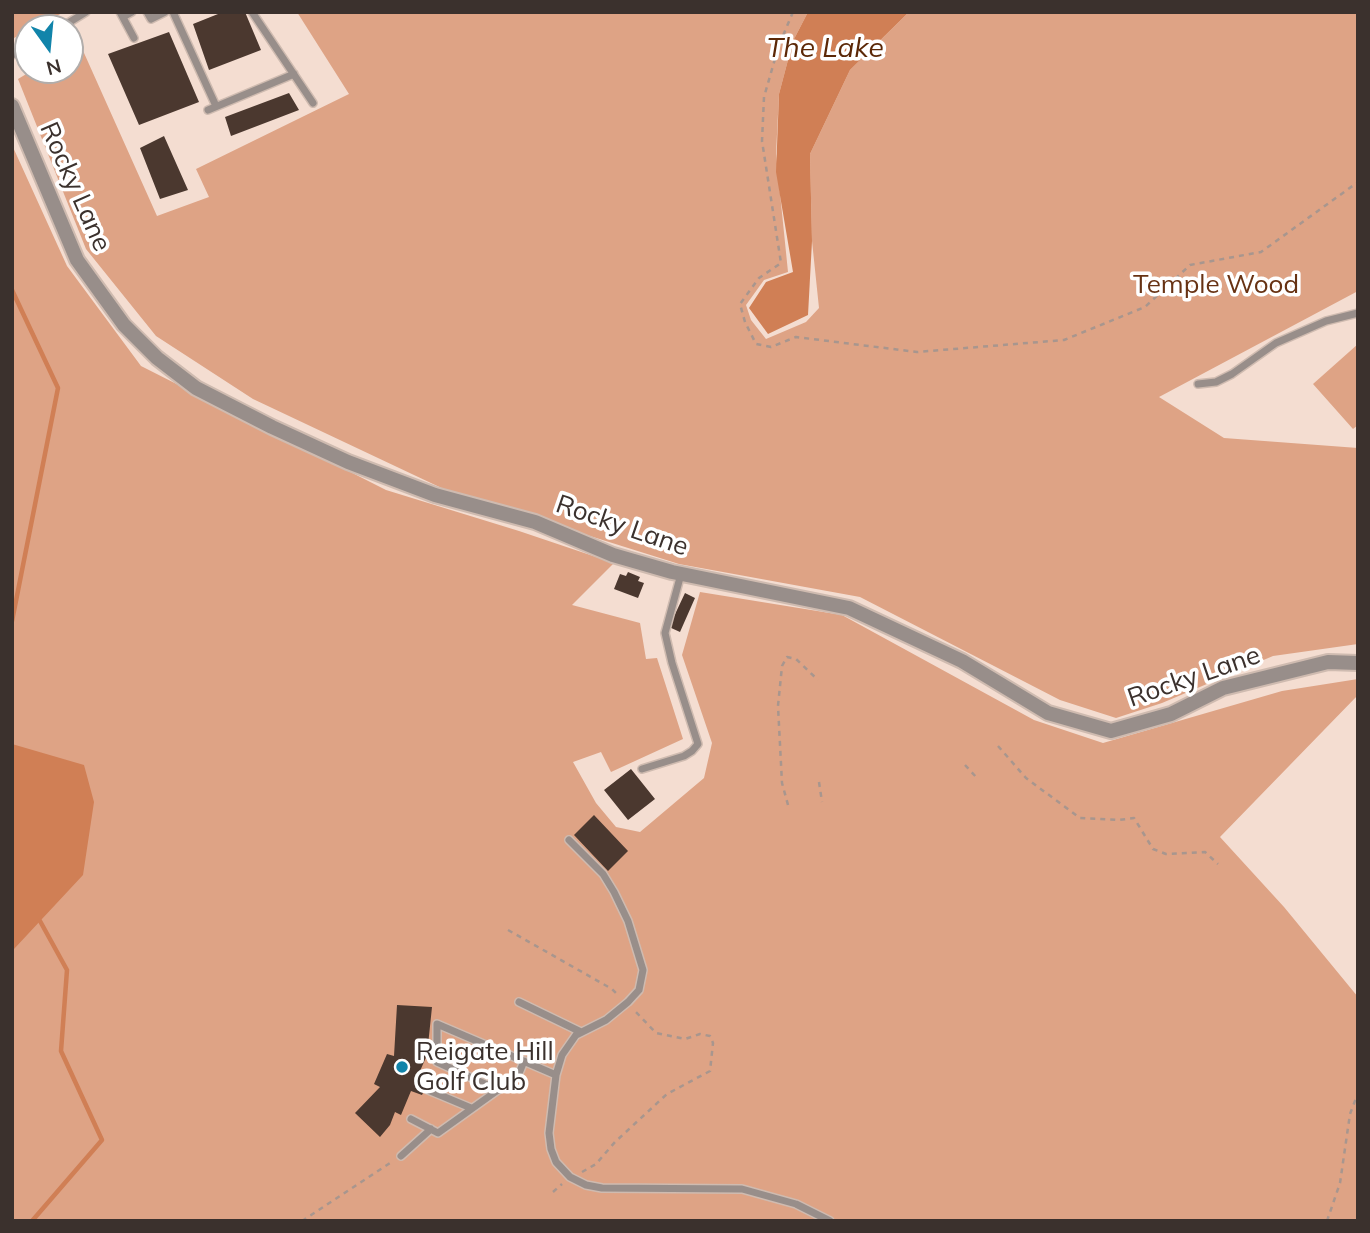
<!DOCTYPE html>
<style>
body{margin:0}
#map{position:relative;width:1370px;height:1233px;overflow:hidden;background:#f4ddd1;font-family:Mulish,sans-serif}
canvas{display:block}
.frame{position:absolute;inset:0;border:14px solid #3b312d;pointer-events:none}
.north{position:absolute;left:14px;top:14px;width:70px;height:70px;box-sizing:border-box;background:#fff;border:2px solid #b1adab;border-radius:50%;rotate:165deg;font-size:19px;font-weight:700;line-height:28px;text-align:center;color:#3b312d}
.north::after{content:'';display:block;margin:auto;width:24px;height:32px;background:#1184aa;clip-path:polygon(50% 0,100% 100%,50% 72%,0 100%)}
</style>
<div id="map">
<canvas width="1370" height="1233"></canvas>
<div class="frame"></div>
<div class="north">N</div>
</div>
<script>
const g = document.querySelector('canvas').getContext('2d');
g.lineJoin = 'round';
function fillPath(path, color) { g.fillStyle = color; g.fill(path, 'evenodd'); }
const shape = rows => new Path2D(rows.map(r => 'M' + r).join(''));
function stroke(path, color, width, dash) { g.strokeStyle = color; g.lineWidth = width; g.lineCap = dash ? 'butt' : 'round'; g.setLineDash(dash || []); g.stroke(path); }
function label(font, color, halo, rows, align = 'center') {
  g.font = font + ' Mulish,sans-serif'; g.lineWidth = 7; g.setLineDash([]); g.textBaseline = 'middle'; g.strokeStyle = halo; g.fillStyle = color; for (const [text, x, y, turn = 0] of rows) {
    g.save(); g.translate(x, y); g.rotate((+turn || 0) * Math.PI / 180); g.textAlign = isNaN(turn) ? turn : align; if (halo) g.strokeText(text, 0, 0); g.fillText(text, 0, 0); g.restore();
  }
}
const green = shape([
 [12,12,64,12,34,28,28,28,28,31,12,39],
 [297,12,808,12,793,41,779,94,776,154,788,272,764,280,746,305,751,320,766,339,806,322,819,308,812,241,810,154,850,70,909,12,1358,12,1358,291,1159,397,1224,438,1358,448,1358,644,1273,656,1162,703,1116,718,1060,700,860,597,679,564,450,492,253,399,156,336,86,249,18,79,33,70,70,70,70,49,80,44,157,216,209,197,196,169,349,94],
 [12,145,67,266,141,366,386,490,519,531,614,563,572,605,640,623,646,659,657,658,683,739,611,772,601,752,573,762,596,803,616,827,640,832,704,778,712,743,682,655,700,592,842,615,1034,720,1103,743,1282,691,1358,679,1358,695,1220,837,1284,907,1358,997,1358,1221,12,1221],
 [1358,344,1358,425,1353,429,1313,384]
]);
const water = shape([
 [808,12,909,12,850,70,810,154,812,241,808,315,768,334,749,308,766,282,793,272,776,172,779,94,793,41],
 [12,744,84,765,94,802,83,875,14,949]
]);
const stream = shape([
 [12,290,58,388,12,621],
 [32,1221,102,1140,61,1051,67,970,40,921]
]);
const building = shape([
 [223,12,245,12,261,50,209,70,193,24],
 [169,32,199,102,139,125,108,54],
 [289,93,299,110,231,136,225,117],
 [164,136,188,190,160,199,140,148],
 [628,572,640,577,638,581,644,583,638,598,614,589,620,574,626,576],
 [685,593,695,598,680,632,669,627],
 [631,769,655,799,628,820,604,790],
 [594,815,628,851,608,871,574,835],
 [397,1005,432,1007,427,1055,417,1078,428,1082,422,1095,411,1091,401,1115,395,1112,390,1125,380,1137,355,1113,380,1087,374,1084,387,1054,394,1056]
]);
const path = shape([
 [793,12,779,45,764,97,762,141,781,263,759,278,740,304,745,322,756,344,771,347,796,337,917,352,1064,340,1145,307,1190,265,1261,252,1358,182],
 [998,746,1026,778,1080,818,1119,820,1134,818,1153,849,1166,854,1205,852,1218,864],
 [965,765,977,778],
 [819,782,822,802],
 [788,805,782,783,778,706,782,666,787,657,796,659,818,680],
 [508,930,612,989,619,996],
 [582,1172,596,1164,615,1142,667,1094,710,1071,713,1043,710,1036,700,1034,685,1039,656,1033,634,1010],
 [553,1192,562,1184],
 [302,1221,393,1161],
 [1327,1221,1340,1183,1350,1114,1358,1093]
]);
const service = shape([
 [120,12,134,38],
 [147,12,151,19,165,12],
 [173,12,216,106],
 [252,12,313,103],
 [123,17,132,12],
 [60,28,86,12],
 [12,55,28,47],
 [208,110,294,74],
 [1198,384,1216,382,1232,374,1276,343,1326,321,1358,313],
 [642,769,684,756,692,751,698,744,672,663,665,633,681,574],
 [569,840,603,874,614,892,628,921,643,970,639,990,628,1002,606,1020,576,1035,562,1055,556,1075,549,1133,551,1149,556,1162,570,1177,586,1185,602,1188,742,1189,796,1204,830,1221],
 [519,1002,581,1032],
 [428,1090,471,1108],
 [498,1090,437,1062,437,1024,556,1075],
 [411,1119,438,1133,498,1090,520,1071,524,1061],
 [401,1156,431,1129]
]);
const minor = shape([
 [12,106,77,260,124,325,157,358,196,388,272,427,348,462,435,495,535,522,613,555,672,572,849,608,962,661,1048,713,1111,731,1171,714,1223,688,1328,662,1358,663]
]);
const markers = [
 [402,1067,7,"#1184aa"]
];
const streetNames = [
 ["Rocky Lane",75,187,66],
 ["Rocky Lane",622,526,19],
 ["Rocky Lane",1194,677,-19]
];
const parkNames = [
 ["Temple Wood",1216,285]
];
const poiNames = [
 ["Reigate Hill",416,1052],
 ["Golf Club",416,1082]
];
const waterNames = [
 ["The Lake",825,49]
];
fillPath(green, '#dea385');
fillPath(water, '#d07f55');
stroke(stream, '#d07f55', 4.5);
fillPath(building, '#4b382f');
stroke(service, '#cfbbb0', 10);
stroke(minor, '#cfbbb0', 18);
stroke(path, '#a8968e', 2.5, [5, 5]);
stroke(service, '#988e8a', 7);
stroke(minor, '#988e8a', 14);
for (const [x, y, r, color] of markers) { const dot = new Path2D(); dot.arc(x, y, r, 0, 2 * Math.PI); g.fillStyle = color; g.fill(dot); stroke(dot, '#fff', 2.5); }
label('26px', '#3b312d', '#fff', streetNames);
label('26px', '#673213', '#fff', parkNames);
label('26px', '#3b312d', '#fff', poiNames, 'left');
label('italic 28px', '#5c2807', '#fff', waterNames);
</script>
